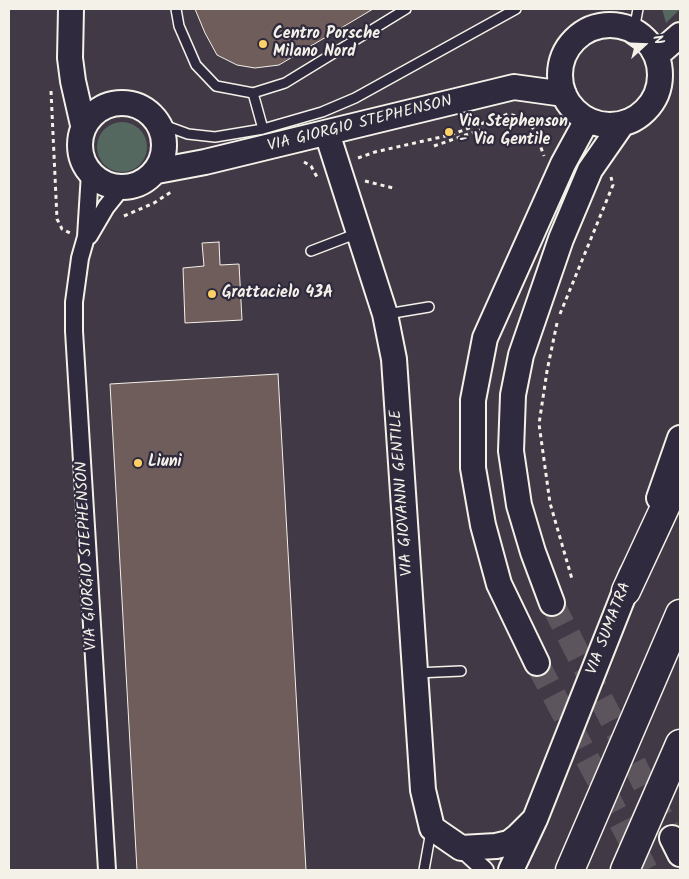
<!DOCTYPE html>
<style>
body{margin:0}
#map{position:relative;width:689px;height:879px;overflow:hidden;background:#423946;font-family:Kalam,sans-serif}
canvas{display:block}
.frame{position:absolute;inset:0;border:10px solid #f4f1e8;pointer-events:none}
.north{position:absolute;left:619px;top:20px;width:50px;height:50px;-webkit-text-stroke:4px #2f2a3d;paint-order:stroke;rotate:70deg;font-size:14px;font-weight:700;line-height:20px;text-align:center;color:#f4f1e8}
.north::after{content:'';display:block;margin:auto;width:18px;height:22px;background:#f4f1e8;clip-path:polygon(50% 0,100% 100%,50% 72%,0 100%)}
</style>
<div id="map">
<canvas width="689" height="879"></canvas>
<div class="frame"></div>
<div class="north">N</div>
</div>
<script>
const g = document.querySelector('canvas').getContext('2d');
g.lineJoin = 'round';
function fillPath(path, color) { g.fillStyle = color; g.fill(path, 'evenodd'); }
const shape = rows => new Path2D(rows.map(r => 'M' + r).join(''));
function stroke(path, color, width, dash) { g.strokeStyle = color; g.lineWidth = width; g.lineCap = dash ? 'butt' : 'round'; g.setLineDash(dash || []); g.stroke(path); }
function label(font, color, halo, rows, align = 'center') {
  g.font = font + ' Kalam,sans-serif'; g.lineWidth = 4.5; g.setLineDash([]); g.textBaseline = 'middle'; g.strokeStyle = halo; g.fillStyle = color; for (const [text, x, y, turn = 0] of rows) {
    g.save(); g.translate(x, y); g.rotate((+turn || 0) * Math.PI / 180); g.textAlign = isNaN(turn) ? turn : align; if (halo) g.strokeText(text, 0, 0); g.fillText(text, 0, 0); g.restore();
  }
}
const green = shape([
 [662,9,680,9,666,23],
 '97 147a25 25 0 1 1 50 0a25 25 0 1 1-50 0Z'
]);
const building = shape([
 [195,9,373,9,279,65,255,68,237,65,217,55,205,33,195,9],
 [219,242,220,265,239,264,242,320,185,323,183,268,204,266,202,243,219,242],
 [278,374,306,870,137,870,110,384,278,374]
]);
const secondaryTunnel = shape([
 [552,603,672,838],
 [537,663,646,870]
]);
const path = shape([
 [51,91,57,219,62,229,70,233],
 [434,146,480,130],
 [358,158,375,152,450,135,508,114,525,118,535,131,544,156],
 [304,162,311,166,317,177],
 [365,181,393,188],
 [124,216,154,203,171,192],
 [560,314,613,185,611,177],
 [557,323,547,371,539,424,550,503,572,579]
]);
const lane = shape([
 [176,9,179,26,196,65,216,86,253,93,285,83,406,9],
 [634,30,638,9],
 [253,93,263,129],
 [158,123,188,134,215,137,263,129,322,112,355,98,516,9],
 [311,251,358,233],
 [387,314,429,307],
 [416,673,461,671],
 [424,870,431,831]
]);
const street = shape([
 [90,173,86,237,80,258,74,302,74,331,107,870],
 [89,236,106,207,122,187],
 [461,848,485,870]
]);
const secondary = shape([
 [71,9,70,58,73,81,83,125],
 '560 75a50 50 0 1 1 100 0a50 50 0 1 1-100 0Z',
 [657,55,680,35],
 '80 145a42 42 0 1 1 84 0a42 42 0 1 1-84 0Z',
 [327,133,385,314,394,359,423,790,432,828,461,848,496,846,509,843,518,836,535,819],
 [157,171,205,162,514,87,564,94],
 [659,498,680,438],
 [552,603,533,552,519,505,511,451,513,395,521,355,561,239,590,170,622,124],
 [537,663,499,584,483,525,473,468,473,400,485,338,563,164,587,120],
 [672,838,680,854],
 [511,870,535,819,632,574]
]);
const highway = shape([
 [626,591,680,475],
 [570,870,680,614],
 [625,870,680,744]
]);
const markers = [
 [263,44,5,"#ffd166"],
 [449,132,5,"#ffd166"],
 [212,294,5,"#ffd166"],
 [138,463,5,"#ffd166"]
];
const poiNames = [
 ["Centro Porsche",273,35],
 ["Milano Nord",273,53],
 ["Via Stephenson",459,123],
 ["- Via Gentile",459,141],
 ["Grattacielo 43A",222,294],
 ["Liuni",148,463]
];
const streetNames = [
 ["VIA GIORGIO STEPHENSON",360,125,-14],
 ["VIA GIOVANNI GENTILE",403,493,-94],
 ["VIA GIORGIO STEPHENSON",88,556,-93],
 ["VIA SUMATRA",610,629,-69]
];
fillPath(green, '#556860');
fillPath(building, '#6f5d5c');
stroke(building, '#f4f1e8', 1);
stroke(secondaryTunnel, '#5d555e', 24, [24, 12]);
stroke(lane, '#f4f1e8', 12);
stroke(street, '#f4f1e8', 20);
stroke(secondary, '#f4f1e8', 28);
stroke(highway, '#f4f1e8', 31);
stroke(path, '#f4f1e8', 3, [4, 4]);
stroke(lane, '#2f2a3d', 9);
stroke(street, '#2f2a3d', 16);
stroke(secondary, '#2f2a3d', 24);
stroke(highway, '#2f2a3d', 28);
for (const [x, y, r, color] of markers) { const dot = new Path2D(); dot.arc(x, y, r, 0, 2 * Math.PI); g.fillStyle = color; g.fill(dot); stroke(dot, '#2f2a3d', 2); }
label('bold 16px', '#f4f1e8', '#2f2a3d', poiNames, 'left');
label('16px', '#f4f1e8', '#2f2a3d', streetNames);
</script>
